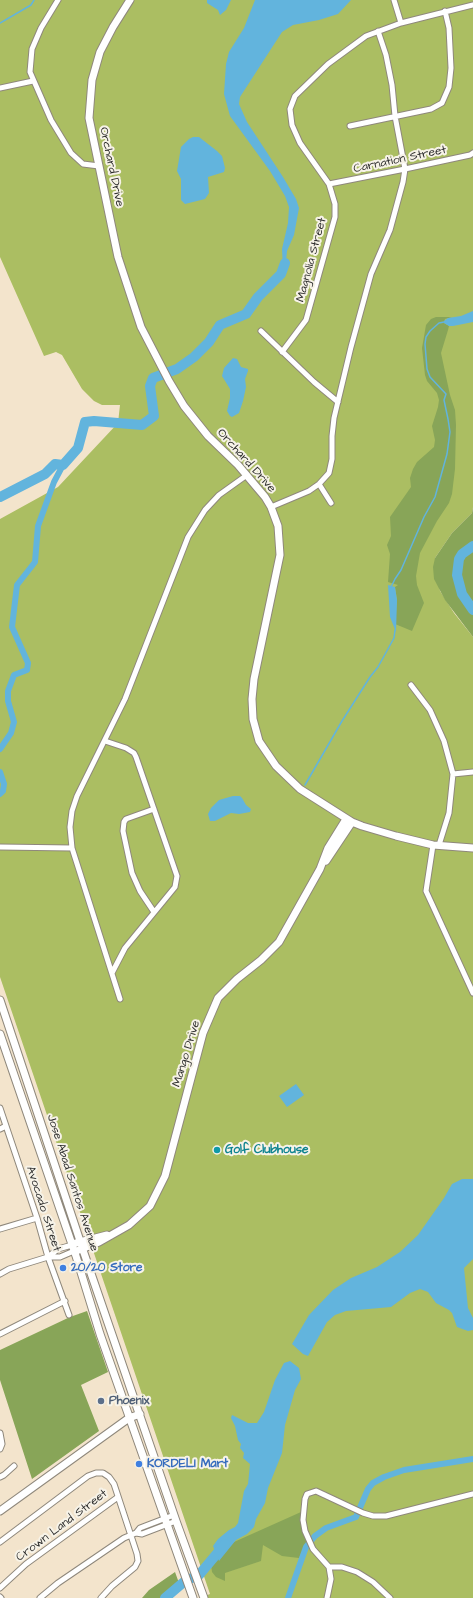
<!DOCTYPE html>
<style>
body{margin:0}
canvas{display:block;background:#f3e4cc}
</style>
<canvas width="473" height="1598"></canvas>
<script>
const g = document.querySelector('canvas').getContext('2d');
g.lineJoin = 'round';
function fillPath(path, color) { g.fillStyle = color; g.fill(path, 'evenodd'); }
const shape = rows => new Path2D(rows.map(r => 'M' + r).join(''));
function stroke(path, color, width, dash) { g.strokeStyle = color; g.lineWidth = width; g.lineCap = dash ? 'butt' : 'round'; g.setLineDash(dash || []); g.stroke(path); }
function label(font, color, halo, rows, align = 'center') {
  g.font = font + ' "Architects Daughter",sans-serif'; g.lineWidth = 4; g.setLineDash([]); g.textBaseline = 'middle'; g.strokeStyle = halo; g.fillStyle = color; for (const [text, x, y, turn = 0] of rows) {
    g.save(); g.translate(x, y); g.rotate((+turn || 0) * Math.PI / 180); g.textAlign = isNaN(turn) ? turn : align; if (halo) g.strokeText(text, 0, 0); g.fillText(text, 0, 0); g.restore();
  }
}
const green = shape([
 [0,0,473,0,473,507,472,513,452,533,435,558,440,591,454,613,473,637,473,1598,200,1598,210,1594,0,977,0,519,58,487,118,423,120,405,102,405,94,401,82,389,62,355,56,352,44,356,0,257]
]);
const forest = shape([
 [436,317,452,317,445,319,444,323,449,326,448,330,441,353,450,395,455,410,456,425,455,469,452,494,449,503,437,521,420,553,416,576,417,585,424,603,412,631,395,624,397,600,395,587,398,585,388,582,390,554,387,545,391,536,390,517,411,487,410,478,413,469,417,462,434,447,435,440,432,426,438,407,439,400,437,393,427,381,425,375,422,348,426,325,431,319],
 [473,507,473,637,445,600,434,579,433,567,435,558,452,533,472,513],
 [87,1311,108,1372,81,1385,99,1431,32,1479,0,1380,0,1350,70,1317],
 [301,1512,303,1531,307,1541,299,1558,282,1556,263,1545,261,1561,225,1573,225,1581,216,1577,212,1572,211,1564,234,1542],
 [175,1572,179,1583,162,1598,142,1598,149,1590]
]);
const water = shape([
 [207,0,231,0,226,10,220,15,218,10,207,3],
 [255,0,351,0,338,14,319,20,293,25,282,32,240,97,239,104,247,122,283,177,296,199,299,208,294,235,287,251,286,261,281,274,283,269,282,249,288,223,289,207,285,196,270,171,230,116,224,94,226,64,229,52,244,28],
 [193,137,199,137,217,151,222,156,225,168,224,172,208,177,209,193,205,199,185,204,181,200,181,179,177,171,181,147,189,139],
 [473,311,473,322,453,326,449,326,444,323,444,321,448,318,461,316],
 [233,358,237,359,241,367,248,369,248,371,245,379,246,387,243,401,239,413,232,417,230,416,227,411,230,398,230,389,222,376,224,368],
 [388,585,395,587,397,600,396,632,390,617],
 [233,796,240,796,242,798,246,805,251,809,250,812,239,814,231,813,215,821,210,821,208,814,211,808,219,800],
 [296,1084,304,1095,287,1107,279,1096],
 [462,1179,473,1179,473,1259,464,1268,468,1308,473,1318,473,1330,468,1331,457,1327,452,1313,449,1310,436,1303,428,1292,420,1289,410,1293,391,1307,346,1311,335,1315,327,1322,308,1356,303,1354,292,1344,309,1315,333,1290,351,1278,377,1267,400,1252,418,1235,444,1198,452,1184],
 [290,1361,299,1368,301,1379,295,1390,285,1425,282,1453,268,1488,265,1503,256,1519,254,1527,247,1534,236,1540,219,1561,213,1546,218,1539,229,1530,235,1527,238,1523,244,1491,248,1484,250,1464,243,1458,244,1453,240,1448,241,1444,238,1440,235,1426,231,1418,232,1415,248,1423,257,1423,264,1412,275,1380,284,1363]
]);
const stream = shape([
 [0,23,31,5,34,0],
 [391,587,395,579,401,570,424,517,435,497,447,454,450,432,448,419,444,400,446,394,430,377,427,369,425,344,426,337,430,331,439,323,444,322],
 [305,785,342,721,370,677,378,667,394,638,395,630]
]);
const canal = shape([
 [0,749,11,733,14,722,8,701,8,691,14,675,27,670,28,663,12,627,17,585,35,562,38,526,54,482,63,465],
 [0,772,4,784,3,791,0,794],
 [288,1598,306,1547,315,1536,326,1528,356,1517,368,1489,373,1483,384,1477,404,1470,473,1459]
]);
const river = shape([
 [0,497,45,474,55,464,63,465,78,448,85,422,94,421,142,425,154,416,150,386,153,378,177,369,194,357,209,342,220,325,246,314,258,297,281,274,285,263],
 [473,546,462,554,459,559,457,575,462,594,473,610],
 [165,1598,185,1581,199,1575,225,1544]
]);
const street = shape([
 [58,0,41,28,32,49,30,72,51,120,71,153,83,164,99,166],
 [394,0,401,23],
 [0,88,33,81],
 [350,126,431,109,442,103,449,87,451,68,449,28,445,11],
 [329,184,405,169,470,155,473,153],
 [261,331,314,382,338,402],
 [282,352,306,320,335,217,335,204,329,184,300,143,292,125,290,109,295,96,328,64,366,36,401,23,473,5],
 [319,484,331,503],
 [271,507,309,491,319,484,329,473,332,459,332,436,334,418,351,347,371,274,390,230,403,182,405,169,395,116,392,85,386,55,378,31],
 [411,685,430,710,444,741,453,774,449,813,439,845],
 [105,741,126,748,134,753,136,757,177,876,175,887,125,948,112,973],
 [453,774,473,772],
 [433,845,426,891,473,993],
 [0,847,72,848],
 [154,912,140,891,132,873,123,831,124,822,126,819,154,809],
 [120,999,72,848,70,827,72,811,77,796,125,699,188,537,205,510,219,495,247,475],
 [0,1108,37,1218,48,1257,69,1315],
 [0,1129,6,1126],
 [0,1229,37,1218],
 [48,1257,58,1249,72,1245],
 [0,1274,9,1269,48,1257,60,1257,74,1251],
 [0,1334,65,1301],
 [0,1433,2,1444,0,1449],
 [0,1477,4,1475,14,1466],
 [136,1533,140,1528,174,1515],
 [0,1542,88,1476,96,1473,103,1473,109,1477,114,1484,137,1554,138,1561,135,1567,112,1586,101,1598],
 [329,1567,342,1567,357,1572,373,1582,390,1598],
 [0,1588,26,1564,118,1497],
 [0,1597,1,1598],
 [40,1598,58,1583,124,1538,136,1533,142,1534,176,1521],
 [327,1598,331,1579,329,1567,313,1549,305,1531,303,1520,305,1499,307,1494,316,1491,363,1513,373,1516,386,1516,473,1494]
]);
const secondary = shape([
 [130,0,113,27,100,52,92,80,89,118,118,257,141,327,169,381,184,406,208,436,238,465,265,497,271,507,278,526,280,555,254,679,252,699,253,719,259,741,276,766,300,789,352,822,362,826,396,836,433,845,473,848],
 [326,861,352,822],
 [0,1000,84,1253,176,1521,204,1598],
 [0,1034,76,1256,100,1334,193,1598],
 [76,1243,107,1235],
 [79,1250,99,1242,129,1225,150,1206,165,1176,203,1033,218,998,237,979,261,960,279,942,320,869,328,848,346,819],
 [0,1511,129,1418,140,1414]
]);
const markers = [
 [217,1150,4,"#0f9aa8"],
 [63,1268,4,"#3f7fe0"],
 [101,1401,4,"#5c6f8a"],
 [139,1464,4,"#3f7fe0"]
];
const streetNames = [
 ["Carnation Street",400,160,-12],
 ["Orchard Drive",111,167,78],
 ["Magnolia Street",312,260,-75],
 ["Orchard Drive",246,461,48],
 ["Mango Drive",187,1054,-73],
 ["Jose Abad Santos Avenue",72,1183,72],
 ["Avocado Street",43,1209,72],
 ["Crown Land Street",62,1526,-37]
];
const cultureNames = [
 ["Golf Clubhouse",225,1150]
];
const shopNames = [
 ["20/20 Store",71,1268],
 ["KORDELI Mart",147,1464]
];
const serviceNames = [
 ["Phoenix",109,1401]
];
fillPath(green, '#abbe62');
fillPath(forest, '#88a558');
fillPath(water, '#62b4dd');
stroke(stream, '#62b4dd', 1.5);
stroke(canal, '#62b4dd', 6);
stroke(river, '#62b4dd', 10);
stroke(street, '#8f887c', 7);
stroke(secondary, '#8f887c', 9);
stroke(street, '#fff', 5);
stroke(secondary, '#fff', 7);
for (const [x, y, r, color] of markers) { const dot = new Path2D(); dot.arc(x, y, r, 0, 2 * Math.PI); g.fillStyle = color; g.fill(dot); stroke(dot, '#f7f3e8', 1.5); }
label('12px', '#2b2b2b', '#f7f3e8', streetNames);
label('bold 12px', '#0d838f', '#f7f3e8', cultureNames, 'left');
label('bold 12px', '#366cbe', '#f7f3e8', shopNames, 'left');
label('bold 12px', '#4e5e75', '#f7f3e8', serviceNames, 'left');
</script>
